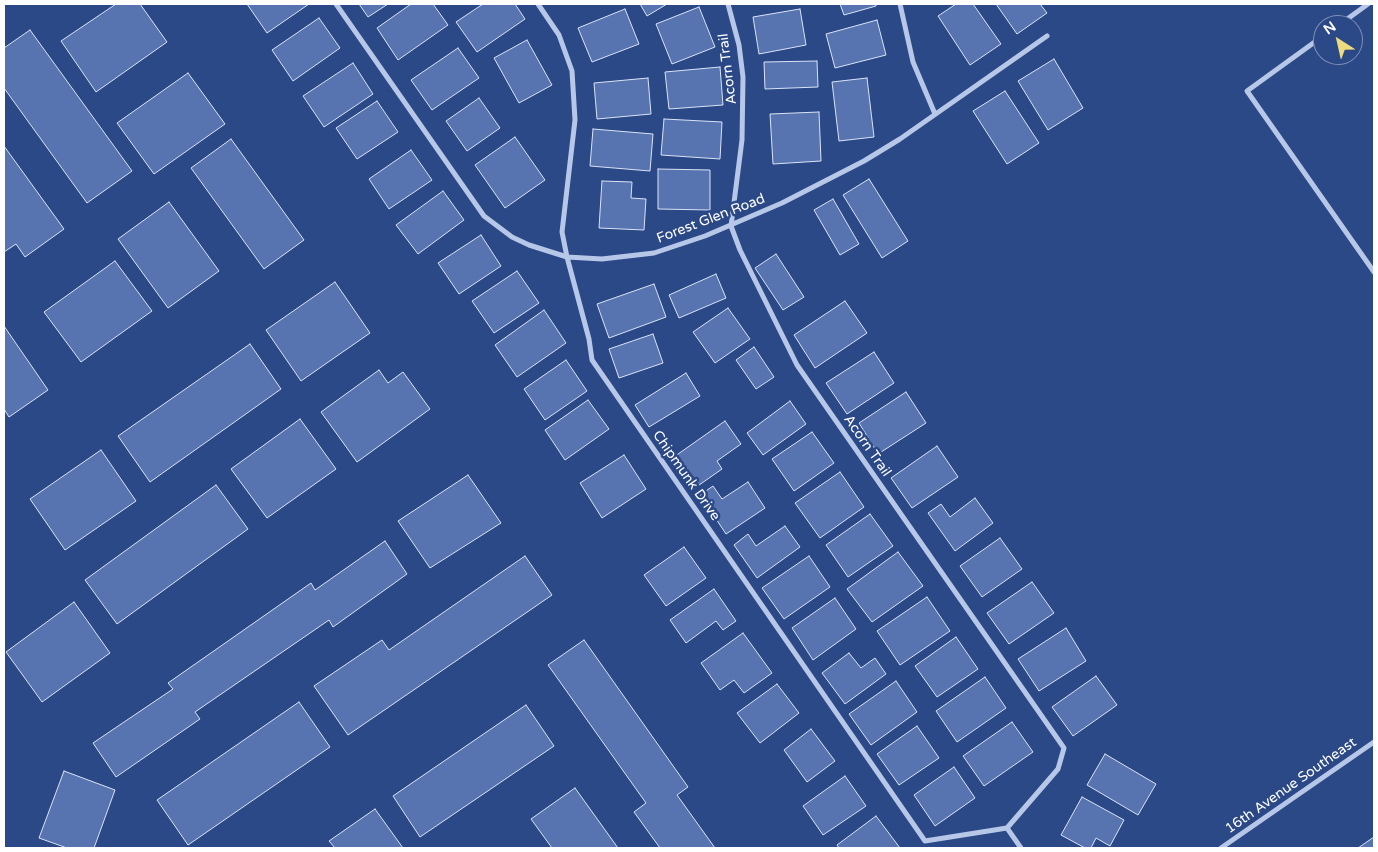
<!DOCTYPE html>
<style>
body{margin:0}
#map{position:relative;width:1378px;height:852px;overflow:hidden;background:#2b4887;font-family:"Varela Round",sans-serif}
canvas{display:block}
.frame{position:absolute;inset:0;border:5px solid #fff;pointer-events:none}
.north{position:absolute;left:1313px;top:15px;width:50px;height:50px;box-sizing:border-box;background:#2b4887;border:1px solid #8091b7;border-radius:50%;rotate:325deg;font-size:14px;font-weight:700;line-height:20px;text-align:center;color:#fff}
.north::after{content:'';display:block;margin:auto;width:18px;height:22px;background:#eddb7f;clip-path:polygon(50% 0,100% 100%,50% 72%,0 100%)}
</style>
<div id="map">
<canvas width="1378" height="852"></canvas>
<div class="frame"></div>
<div class="north">N</div>
</div>
<script>
const g = document.querySelector('canvas').getContext('2d');
g.lineJoin = 'round';
function fillPath(path, color) { g.fillStyle = color; g.fill(path, 'evenodd'); }
const shape = rows => new Path2D(rows.map(r => 'M' + r).join(''));
function stroke(path, color, width, dash) { g.strokeStyle = color; g.lineWidth = width; g.lineCap = dash ? 'butt' : 'round'; g.setLineDash(dash || []); g.stroke(path); }
function label(font, color, halo, rows, align = 'center') {
  g.font = font + ' "Varela Round",sans-serif'; g.lineWidth = 5; g.setLineDash([]); g.textBaseline = 'middle'; g.strokeStyle = halo; g.fillStyle = color; for (const [text, x, y, turn = 0] of rows) {
    g.save(); g.translate(x, y); g.rotate((+turn || 0) * Math.PI / 180); g.textAlign = isNaN(turn) ? turn : align; if (halo) g.strokeText(text, 0, 0); g.fillText(text, 0, 0); g.restore();
  }
}
const building = shape([
 [116,4,140,4,167,42,96,92,61,41,116,4],
 [247,4,309,4,267,33,247,4],
 [359,4,388,4,368,17,359,4],
 [411,4,433,4,448,25,398,60,377,28,411,4],
 [483,4,515,4,525,19,477,52,456,22,483,4],
 [640,4,667,4,647,16,640,4],
 [840,4,876,4,876,6,844,15,840,4],
 [956,4,973,4,1001,44,970,65,938,16,956,4],
 [996,4,1040,4,1047,13,1017,34,996,4],
 [699,7,715,47,672,64,656,24,699,7],
 [625,9,639,44,592,62,578,28,625,9],
 [800,9,806,45,759,54,753,17,800,9],
 [319,18,340,48,293,81,272,50,319,18],
 [877,20,886,55,835,68,826,34,877,20],
 [30,30,132,171,87,203,4,88,4,48,30,30],
 [527,40,552,85,519,103,494,58,527,40],
 [458,48,479,78,432,110,411,80,458,48],
 [1054,59,1083,108,1048,130,1018,81,1054,59],
 [817,61,818,87,765,89,764,62,817,61],
 [353,63,373,94,324,127,303,96,353,63],
 [720,67,723,105,669,109,665,72,720,67],
 [188,73,225,124,154,174,117,123,188,73],
 [648,78,651,114,597,119,594,83,648,78],
 [867,78,874,137,839,141,832,82,867,78],
 [1005,91,1039,143,1007,164,973,111,1005,91],
 [479,98,500,128,467,151,446,121,479,98],
 [377,101,398,132,357,159,336,128,377,101],
 [819,112,821,161,773,164,770,114,819,112],
 [664,119,722,122,720,159,661,155,664,119],
 [593,129,653,134,650,171,590,166,593,129],
 [515,137,545,180,505,208,475,165,515,137],
 [231,139,304,240,264,269,191,168,231,139],
 [4,146,64,229,25,257,16,244,4,252,4,146],
 [411,150,432,180,389,209,369,179,411,150],
 [658,169,710,170,710,210,658,209,658,169],
 [869,179,908,241,882,258,843,195,869,179],
 [602,181,632,182,631,198,646,199,644,230,599,228,602,181],
 [443,191,464,220,418,254,396,225,443,191],
 [833,199,859,244,840,255,814,210,833,199],
 [169,202,219,271,168,308,118,239,169,202],
 [481,235,501,266,459,294,438,263,481,235],
 [776,254,804,297,783,310,755,268,776,254],
 [115,261,152,311,81,362,44,312,115,261],
 [517,271,539,303,494,333,472,301,517,271],
 [716,274,726,298,679,318,669,295,716,274],
 [335,282,370,333,301,381,266,330,335,282],
 [654,284,666,317,609,338,597,304,654,284],
 [845,301,867,333,815,368,794,335,845,301],
 [728,308,750,339,715,363,693,332,728,308],
 [544,310,566,343,517,377,495,345,544,310],
 [4,326,48,390,9,417,4,409,4,326],
 [653,334,663,363,619,378,609,349,653,334],
 [250,344,281,389,150,482,118,436,250,344],
 [754,347,774,377,756,389,736,360,754,347],
 [874,352,894,383,847,414,826,383,874,352],
 [566,360,587,391,545,420,524,389,566,360],
 [379,370,388,383,403,372,430,409,357,462,321,412,379,370],
 [686,373,700,396,649,427,635,405,686,373],
 [906,392,926,423,878,454,859,423,906,392],
 [588,400,609,429,565,460,545,430,588,400],
 [790,401,806,424,763,455,747,433,790,401],
 [300,419,336,469,267,518,231,469,300,419],
 [725,421,741,444,717,461,722,469,692,490,671,459,725,421],
 [812,432,834,463,794,491,772,459,812,432],
 [937,446,958,477,912,508,891,478,937,446],
 [101,450,136,501,65,550,30,499,101,450],
 [624,455,646,489,602,518,580,483,624,455],
 [840,472,864,507,820,538,795,503,840,472],
 [468,475,501,523,430,568,398,521,468,475],
 [748,482,765,508,726,534,700,495,713,486,722,499,748,482],
 [216,485,248,529,117,624,85,580,216,485],
 [975,498,993,523,955,551,928,513,941,504,950,517,975,498],
 [870,514,893,546,848,577,826,545,870,514],
 [785,526,800,547,757,578,734,545,748,534,756,546,785,526],
 [1000,538,1022,569,982,597,960,566,1000,538],
 [385,541,407,574,333,627,329,620,195,712,200,719,116,777,93,743,173,689,168,683,311,583,315,590,385,541],
 [684,547,706,578,666,606,644,575,684,547],
 [898,552,923,586,872,622,847,589,898,552],
 [525,556,552,595,348,735,314,686,382,640,389,650,525,556],
 [809,556,830,587,784,619,762,588,809,556],
 [1032,582,1054,613,1009,644,987,613,1032,582],
 [714,589,736,621,723,630,716,621,686,643,670,620,714,589],
 [927,597,950,631,900,665,877,631,927,597],
 [835,598,856,629,813,660,792,628,835,598],
 [74,602,110,653,42,702,6,652,74,602],
 [1066,628,1086,661,1039,691,1018,659,1066,628],
 [743,633,772,673,744,693,734,680,720,690,701,663,743,633],
 [956,637,978,669,937,697,915,666,956,637],
 [584,640,688,787,677,795,715,848,660,848,634,812,646,803,548,665,584,640],
 [849,653,861,668,875,658,886,674,845,704,822,673,849,653],
 [1096,676,1117,705,1073,736,1052,707,1096,676],
 [985,677,1006,708,957,742,936,711,985,677],
 [896,681,917,712,871,745,849,714,896,681],
 [777,684,799,713,760,743,737,713,777,684],
 [299,702,330,747,188,845,157,800,299,702],
 [526,705,554,746,420,837,393,796,526,705],
 [1012,722,1033,752,984,786,963,756,1012,722],
 [917,726,939,758,899,785,877,754,917,726],
 [811,729,835,761,807,782,784,750,811,729],
 [1105,754,1156,784,1138,815,1087,785,1105,754],
 [954,767,975,798,935,826,914,795,954,767],
 [64,771,115,790,94,848,67,848,39,838,64,771],
 [845,776,866,806,823,835,803,806,845,776],
 [575,788,618,848,552,848,531,819,575,788],
 [1082,797,1124,820,1110,846,1096,838,1091,848,1085,848,1061,835,1082,797],
 [375,809,403,848,335,848,329,841,375,809],
 [876,816,900,848,839,848,837,845,876,816],
 [1374,837,1374,848,1358,848,1374,837]
]);
const street = shape([
 [336,4,484,216,512,237,529,245,567,257,602,259,654,253,705,236,782,203,864,161,900,139,1047,36],
 [538,4,559,35,572,71,575,120,562,232,567,257,589,339,592,360,925,841,1007,828],
 [728,4,739,45,743,77,742,140,731,226,740,250,797,365,1064,748,1058,769,1007,828,1021,848],
 [900,4,913,62,935,114],
 [1339,25,1368,4],
 [1323,36,1247,91,1374,272],
 [1221,848,1374,742]
]);
const streetNames = [
 ["Acorn Trail",728,69,-97],
 ["Forest Glen Road",711,219,-21],
 ["Acorn Trail",867,446,55],
 ["Chipmunk Drive",686,476,55],
 ["16th Avenue Southeast",1291,786,-35]
];
fillPath(building, '#5774b0');
stroke(building, '#dae4f6', 1);
stroke(street, '#b7c7e8', 5);
label('14px', '#fff', '#2b4887', streetNames);
</script>
